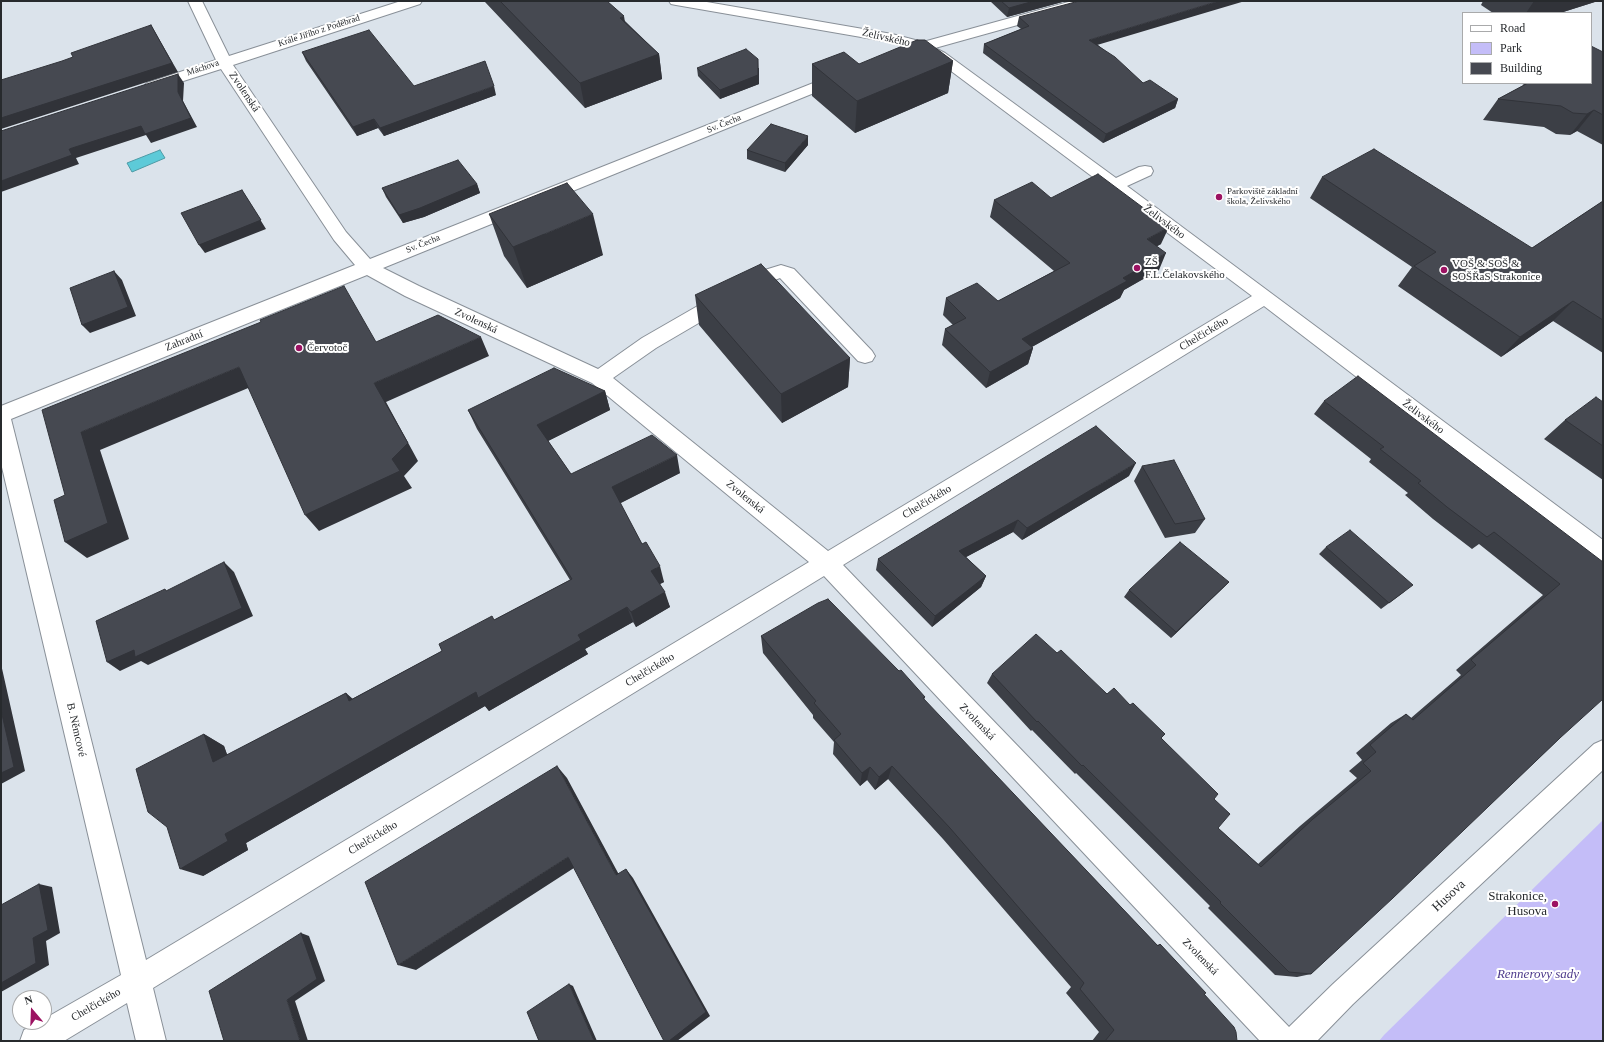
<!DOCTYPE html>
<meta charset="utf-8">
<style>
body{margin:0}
#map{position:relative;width:1604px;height:1042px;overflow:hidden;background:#dbe3eb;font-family:"Times New Roman",serif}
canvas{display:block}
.frame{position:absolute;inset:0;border:2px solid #272a2d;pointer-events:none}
.legend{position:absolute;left:1462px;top:12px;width:130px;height:72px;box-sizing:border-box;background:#fff;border:1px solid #a9aaab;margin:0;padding:5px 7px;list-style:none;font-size:12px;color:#272a2d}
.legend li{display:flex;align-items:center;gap:8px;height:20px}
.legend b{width:20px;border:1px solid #a9aaab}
.north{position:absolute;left:12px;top:990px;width:40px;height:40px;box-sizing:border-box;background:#fff;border:1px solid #a9aaab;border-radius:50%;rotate:341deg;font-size:11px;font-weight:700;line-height:16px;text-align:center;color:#272a2d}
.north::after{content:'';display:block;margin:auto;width:14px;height:18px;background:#9c1262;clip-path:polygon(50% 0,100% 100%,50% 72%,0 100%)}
</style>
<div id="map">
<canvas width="1604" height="1042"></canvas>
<div class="frame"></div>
<ul class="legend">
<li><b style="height:5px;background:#fff"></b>Road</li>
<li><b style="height:11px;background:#c4bdf8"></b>Park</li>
<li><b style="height:11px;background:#464951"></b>Building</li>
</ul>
<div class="north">N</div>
</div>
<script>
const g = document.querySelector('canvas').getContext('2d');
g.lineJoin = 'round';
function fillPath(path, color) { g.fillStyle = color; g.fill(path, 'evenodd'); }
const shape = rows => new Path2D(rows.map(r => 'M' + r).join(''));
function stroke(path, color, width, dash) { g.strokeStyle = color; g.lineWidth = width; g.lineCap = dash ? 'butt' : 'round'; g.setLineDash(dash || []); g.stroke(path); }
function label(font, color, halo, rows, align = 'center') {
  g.font = font + ' "Times New Roman",serif'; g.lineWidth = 4; g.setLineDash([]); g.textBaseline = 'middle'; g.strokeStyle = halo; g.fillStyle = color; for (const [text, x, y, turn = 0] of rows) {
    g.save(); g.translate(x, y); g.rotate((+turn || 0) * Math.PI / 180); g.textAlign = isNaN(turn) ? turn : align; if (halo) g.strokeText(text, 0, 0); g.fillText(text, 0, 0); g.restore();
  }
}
const green = shape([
 [1603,820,1603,1041,1379,1041,1384,1035]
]);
const water = shape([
 [160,150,165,158,132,172,127,163,160,150]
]);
const minor = shape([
 [188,1,202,1,229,56,401,1,422,1,420,4,233,65,346,232,370,259,836,74,846,74,849,77,846,80,383,268,419,286,598,369,642,338,755,273,781,265,794,269,872,351,875,356,872,361,865,363,858,361,780,278,767,283,656,348,613,378,828,551,1252,296,935,59,920,52,900,57,895,56,893,53,895,50,906,47,890,42,676,5,671,4,669,1,701,1,892,34,923,42,1072,1,1095,1,1093,4,935,48,945,53,1116,178,1139,167,1145,166,1151,167,1153,171,1151,175,1127,186,1603,540,1603,563,1595,560,1264,306,843,565,1289,1027,1333,984,1594,744,1603,740,1603,770,1353,1004,1317,1041,1260,1041,824,576,153,988,166,1041,136,1041,127,1003,64,1041,20,1041,24,1030,39,1022,44,1022,44,1019,121,975,1,463,1,406,355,265,334,240,221,69,152,91,147,89,144,86,147,83,216,60,188,1],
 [367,275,405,296,592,383,809,562,146,960,11,419,367,275]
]);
const wall = shape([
 [484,1,607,1,625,21,659,54,662,79,585,108,485,2],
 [990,1,1066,1,1007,17],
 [1483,1,1598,1,1560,13,1493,13,1481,5],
 [1019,17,1098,45,1143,83,1178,99,1175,108,1103,143,983,53,984,44,1021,29,1017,26],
 [302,52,414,86,496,95,384,136,378,128,357,136,306,61],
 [1603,52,1603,145,1577,131,1570,135,1556,134,1544,127,1483,120,1498,99,1524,85,1521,83,1591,83],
 [953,61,948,93,855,133,812,96,812,64,859,64],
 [697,68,759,68,759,84,720,99,698,76],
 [808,145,785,172,747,159,747,150],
 [1322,177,1532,248,1603,201,1603,353,1553,321,1501,357,1398,286,1412,267,1310,198],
 [477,184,480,193,424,217,403,223,386,197,382,188],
 [1051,198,1161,244,1157,246,1159,270,1124,290,1120,298,1032,347,1033,348,1028,364,986,388,942,345,945,329,953,325,943,315,946,298,998,301,1054,271,990,217,994,200],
 [489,214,603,255,527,288,504,256],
 [695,295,850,358,848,387,782,423,699,325],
 [605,391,610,410,548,441,571,474,680,473,620,503,642,544,664,582,660,584,670,607,636,627,633,622,585,649,588,654,489,711,485,706,302,811,246,843,248,850,203,876,204,734,224,746,227,755,346,693,352,699,442,651,494,620,570,580,477,429,468,410],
 [1324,401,1603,562,1560,738,1311,974,1297,977,1275,975,1208,908,1210,906,1076,773,1075,774,1032,730,1031,731,987,683,992,674,1057,653,1161,738,1214,799,1218,828,1258,864,1300,826,1357,778,1349,771,1362,760,1356,753,1391,723,1406,714,1411,718,1461,675,1456,670,1543,595,1479,544,1472,549,1433,519,1405,495,1408,493,1369,462,1371,459,1314,414],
 [1603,402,1603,480,1544,439,1565,420],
 [1142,466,1205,519,1195,533,1165,538,1134,481],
 [1129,476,1022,540,1013,532,966,557,986,576,981,587,932,627,876,570,878,559],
 [1326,547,1404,592,1381,609,1319,554],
 [1229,582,1223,588,1171,638,1124,597,1129,590],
 [761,636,925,697,924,700,1157,945,1160,944,1204,994,1237,1041,1092,1041,1099,1032,1066,993,1071,987,943,839,888,779,875,790,867,780,860,786,833,754,834,742,813,718,813,715,763,653]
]);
const shadedWall = shape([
 [1034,1,1066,1,1007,17,1009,8],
 [1219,1,1245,1,1087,48,1089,40],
 [1534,1,1598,1,1560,13,1526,13],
 [624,16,628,41,620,18],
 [151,25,178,72,1,129,1,118],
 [659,54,662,79,585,108,580,83],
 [758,59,759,84,720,99,720,90],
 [953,61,948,93,855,133,857,101],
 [178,74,184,83,183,101,197,127,151,143,146,135,76,158,79,164,1,192,1,181,69,149,178,92],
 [494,86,496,95,384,136,380,128],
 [1178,99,1175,108,1103,143,1106,134],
 [1594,110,1577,131,1570,135,1587,114],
 [374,119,378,128,357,136,353,127],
 [808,136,808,145,785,172,785,163],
 [477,184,480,193,424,217,403,223,399,215],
 [242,190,266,229,205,253,199,245],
 [593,214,603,255,527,288,513,247],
 [1169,227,1161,244,1140,256,1147,239],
 [1166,253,1159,270,1124,290,1120,298,1017,355,1022,339,1123,278],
 [114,271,122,280,136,316,90,333,82,325],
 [1573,301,1553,321,1501,357,1520,337],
 [481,337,489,356,386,402,418,461,404,476,412,488,319,531,305,515,392,459,374,383],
 [1033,348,1028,364,986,388,990,372],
 [850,358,848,387,782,423,781,394],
 [239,367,253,386,100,450,129,539,87,558,65,542,81,432],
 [605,391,610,410,544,443,537,425],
 [677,455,680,473,617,505,612,487],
 [1136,463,1129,476,1022,540,1027,528],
 [1018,520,1013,532,955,563,959,551],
 [224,562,234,572,253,616,148,665,141,661,120,671,107,662],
 [660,566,664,582,656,586,651,571],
 [986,576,981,587,932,627,935,616],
 [1229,582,1223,588,1171,638,1176,632],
 [665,592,670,607,636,627,631,612],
 [627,607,633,622,585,649,588,654,489,711,485,706,302,811,246,843,248,850,203,876,180,869,225,834],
 [1,664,25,771,1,784],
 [346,693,361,706,349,701],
 [204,734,224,746,234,773,213,762],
 [557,766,567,778,624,884,616,875],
 [892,766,888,779,875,790,879,777],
 [870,767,867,780,860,786,862,773],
 [568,857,577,866,416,970,398,965],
 [626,869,633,878,710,1016,677,1041,669,1041],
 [39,884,52,887,60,933,46,941,49,965,1,992,1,983,33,938],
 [301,933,309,936,325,981,295,1001,308,1041,300,1041,287,1000],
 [569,984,573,986,597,1041,594,1041]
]);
const building = shape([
 [500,1,607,1,624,16,620,18,659,54,580,83,500,1],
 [1001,1,1034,1,1009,8,1001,1],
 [1079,1,1219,1,1089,40,1115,57,1143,83,1150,80,1178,99,1106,134,984,44,1029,26,1019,17,1079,1],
 [151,25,172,63,1,118,1,80,62,61,73,57,71,53,151,25],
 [369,30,414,86,485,61,494,86,380,128,374,119,353,127,302,52,369,30],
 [917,40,925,40,953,61,857,101,812,64,844,52,859,64,917,40],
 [1591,46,1603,52,1603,115,1594,110,1587,114,1573,113,1561,106,1498,99,1528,83,1591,83,1591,46],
 [746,49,758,59,758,75,720,90,697,68,746,49],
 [178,74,178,92,191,118,145,134,141,126,69,149,72,155,1,181,1,131,178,74],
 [771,124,808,136,785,163,747,150,771,124],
 [1374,149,1532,248,1603,201,1603,320,1573,301,1520,337,1414,266,1436,252,1322,177,1374,149],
 [458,160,477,184,420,208,399,215,382,188,458,160],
 [1098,174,1169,227,1147,239,1166,253,1123,278,1127,281,1022,339,1033,348,990,372,945,329,966,318,946,298,977,283,998,301,1070,263,994,200,1032,182,1051,198,1098,174],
 [567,183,593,214,513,247,489,214,567,183],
 [242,190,261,220,199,245,181,213,242,190],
 [761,264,850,358,781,394,695,295,761,264],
 [114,271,128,307,82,325,70,288,114,271],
 [344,286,376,342,438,315,481,337,374,383,408,443,392,459,400,471,305,515,239,367,81,432,108,523,65,542,54,500,65,495,42,410,261,322,260,320,344,286],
 [554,368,605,391,537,425,571,474,652,435,677,455,612,487,642,544,646,542,660,566,651,571,665,592,631,612,627,607,578,635,581,640,478,698,476,692,284,801,225,834,228,841,180,869,167,827,148,812,136,769,204,734,213,762,346,693,349,701,442,651,439,644,492,616,494,620,572,579,468,410,554,368],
 [1358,376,1603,562,1603,699,1560,738,1393,898,1311,974,1289,972,1220,903,1221,902,1083,765,1082,766,1038,721,1037,722,992,674,1036,634,1057,653,1061,650,1107,694,1114,688,1130,705,1133,703,1165,734,1161,738,1218,794,1214,799,1230,814,1218,828,1261,867,1313,819,1371,771,1363,763,1376,752,1370,745,1406,714,1413,720,1476,665,1471,660,1560,584,1494,532,1487,537,1447,507,1418,483,1421,481,1380,449,1384,447,1324,401,1358,376],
 [1596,397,1603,402,1603,446,1565,420,1596,397],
 [1096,426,1136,463,1027,528,1018,520,959,551,986,576,935,616,878,559,1096,426],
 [1174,460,1205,519,1175,524,1142,466,1174,460],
 [1350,530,1413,585,1389,603,1326,547,1350,530],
 [1180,542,1229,582,1176,632,1129,590,1180,542],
 [224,562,242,608,135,657,134,650,107,662,96,621,165,589,166,591,224,562],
 [828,599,899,671,901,670,925,697,923,698,1158,946,1160,944,1206,993,1204,994,1234,1027,1236,1032,1237,1041,1105,1041,1114,1030,1080,989,1084,983,950,828,892,766,879,777,870,767,862,773,834,740,841,734,814,703,816,701,761,636,818,603,828,599],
 [1,710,14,767,1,773,1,710],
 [557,766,616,875,626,869,706,1012,669,1041,664,1041,568,857,398,965,365,882,557,766],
 [39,884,48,930,33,938,36,963,1,983,1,905,39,884],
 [301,933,317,979,287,1000,300,1041,224,1041,209,991,301,933],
 [569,984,594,1041,539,1041,527,1012,569,984]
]);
const markers = [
 [1219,197,4,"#9c1262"],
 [1137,268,4,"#9c1262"],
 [1444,270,4,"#9c1262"],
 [299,348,4,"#9c1262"],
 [1555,904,4,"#9c1262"]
];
const farStreetnames = [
 ["Krále Jiřího z Poděbrad",319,31,-18],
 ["Máchova",203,68,-18],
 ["Sv. Čecha",724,124,-22],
 ["Sv. Čecha",423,244,-22]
];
const farPoinames = [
 ["Parkoviště základní",1227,192],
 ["škola, Želivského",1227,202]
];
const streetNames = [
 ["Želivského",886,38,13],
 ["Zvolenská",244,92,56],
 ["Želivského",1164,222,37],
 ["Zvolenská",476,321,25],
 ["Chelčického",1204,334,-31],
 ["Zahradní",184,341,-22],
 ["Želivského",1423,417,37],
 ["Zvolenská",745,497,39],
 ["Chelčického",927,502,-31],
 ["Chelčického",650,670,-31],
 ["Zvolenská",977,722,46],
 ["B. Němcové",76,730,77],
 ["Chelčického",373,838,-31],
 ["Zvolenská",1200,957,46],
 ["Chelčického",96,1005,-30]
];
const poiNames = [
 ["ZŠ",1145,262],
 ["F.L.Čelakovského",1145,275],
 ["VOŠ & SOŠ &",1452,264],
 ["SOŠŘaS Strakonice",1452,277],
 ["Červotoč",307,348]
];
const nearStreetnames = [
 ["Husova",1449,896,-43]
];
const nearPoinames = [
 ["Strakonice,",1547,897],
 ["Husova",1547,912]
];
const nearParknames = [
 ["Rennerovy sady",1538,975]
];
fillPath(green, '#c4bdf8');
fillPath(water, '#5dcad8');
stroke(water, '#4d9aa5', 1);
stroke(minor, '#899098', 2);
fillPath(minor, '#fff');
fillPath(wall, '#3c3f46');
fillPath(shadedWall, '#313339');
fillPath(building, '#464951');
stroke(building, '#313339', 1);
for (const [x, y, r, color] of markers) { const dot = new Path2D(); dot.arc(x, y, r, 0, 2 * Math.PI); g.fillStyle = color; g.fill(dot); stroke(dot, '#fff', 1.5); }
label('9px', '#272a2d', '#fff', farStreetnames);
label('9px', '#272a2d', '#fff', farPoinames, 'left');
label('11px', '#272a2d', '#fff', streetNames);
label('11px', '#272a2d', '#fff', poiNames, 'left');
label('13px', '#272a2d', '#fff', nearStreetnames);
label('13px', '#272a2d', '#fff', nearPoinames, 'right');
label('italic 13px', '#4c398b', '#fff', nearParknames);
</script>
